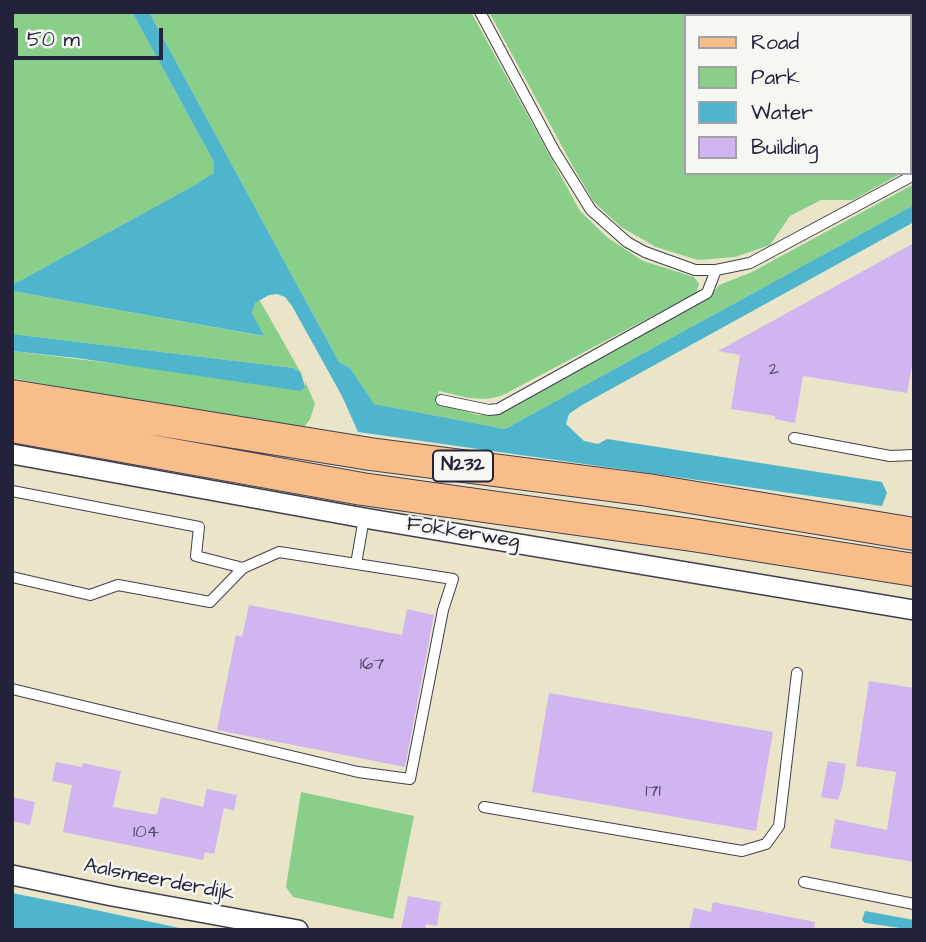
<!DOCTYPE html>
<style>
body{margin:0}
#map{position:relative;width:926px;height:942px;overflow:hidden;background:#eae5c8;font-family:"Architects Daughter",sans-serif}
canvas{display:block}
.frame{position:absolute;inset:0;border:14px solid #22223b;pointer-events:none}
.legend{position:absolute;left:684px;top:14px;width:228px;height:161px;box-sizing:border-box;background:#f6f6f2;border:2px solid #a1a1a9;margin:0;padding:9px 12px;list-style:none;font-size:21px;color:#22223b}
.legend li{display:flex;align-items:center;gap:14px;height:35px}
.legend b{width:35px;border:2px solid #a1a1a9}
.scale{position:absolute;left:14px;top:28px;width:149px;height:32px;box-sizing:border-box;border:4px solid #22223b;border-top:0;padding-left:9px;font-size:21px;line-height:24px;white-space:nowrap;color:#22223b;-webkit-text-stroke:5px #f6f6f2;paint-order:stroke}
</style>
<div id="map">
<canvas width="926" height="942"></canvas>
<div class="frame"></div>
<ul class="legend">
<li><b style="height:9px;background:#f8bd89"></b>Road</li>
<li><b style="height:19px;background:#89cf89"></b>Park</li>
<li><b style="height:19px;background:#4eb5cd"></b>Water</li>
<li><b style="height:19px;background:#d0b5f0"></b>Building</li>
</ul>
<div class="scale">50 m</div>
</div>
<script>
const g = document.querySelector('canvas').getContext('2d');
g.lineJoin = 'round';
function fillPath(path, color) { g.fillStyle = color; g.fill(path, 'evenodd'); }
const shape = rows => new Path2D(rows.map(r => 'M' + r).join(''));
function stroke(path, color, width, dash) { g.strokeStyle = color; g.lineWidth = width; g.lineCap = dash ? 'butt' : 'round'; g.setLineDash(dash || []); g.stroke(path); }
function label(font, color, halo, rows, align = 'center') {
  g.font = font + ' "Architects Daughter",sans-serif'; g.lineWidth = 5; g.setLineDash([]); g.textBaseline = 'middle'; g.strokeStyle = halo; g.fillStyle = color; for (const [text, x, y, turn = 0] of rows) {
    g.save(); g.translate(x, y); g.rotate((+turn || 0) * Math.PI / 180); g.textAlign = isNaN(turn) ? turn : align; if (halo) g.strokeText(text, 0, 0); g.fillText(text, 0, 0); g.restore();
  }
}
const green = shape([
 [12,12,132,12,214,162,214,173,206,179,12,285],
 [149,12,471,12,580,211,608,238,643,261,694,277,699,284,696,293,501,396,487,399,469,398,439,391,435,403,478,415,494,413,515,405,711,295,719,285,752,272,914,184,914,205,505,429,373,404,350,368,339,362],
 [489,12,914,12,914,167,910,169,910,16,686,16,686,173,902,173,853,200,821,200,790,216,770,245,735,257,698,260,656,247,621,227,594,202,576,172],
 [12,291,263,336,252,313,255,303,259,299,301,373,294,368,12,334],
 [12,351,305,387,305,381,315,404,310,419,301,431,12,378],
 [301,792,414,816,393,919,293,897,286,887]
]);
const water = shape([
 [132,12,149,12,339,362,350,368,374,404,505,429,914,205,914,222,582,405,569,414,566,424,584,441,598,444,607,439,882,482,887,493,882,506,358,432,342,396,292,306,285,297,277,294,269,295,255,303,252,313,264,336,12,291,12,285,195,185,214,173,214,162],
 [12,334,294,368,301,373,305,387,301,391,77,358,12,351],
 [12,893,72,905,189,930,12,930],
 [865,911,914,920,914,930,865,923,862,920]
]);
const building = shape([
 [914,243,914,355,907,393,803,376,795,423,775,419,775,416,731,409,740,355,718,351],
 [249,605,402,635,407,609,434,615,405,767,217,730,236,635,242,637],
 [869,681,914,688,914,862,830,848,835,819,887,830,896,772,856,766],
 [549,693,773,732,756,831,532,792],
 [828,761,846,764,842,788,838,800,821,797],
 [56,762,82,767,83,763,121,771,113,807,157,815,161,797,203,807,207,789,237,795,234,811,224,808,214,854,205,852,203,860,63,832,72,785,52,781],
 [12,797,35,802,30,825,12,821],
 [408,896,441,902,437,926,426,924,425,930,401,930],
 [713,902,815,922,814,930,689,930,694,908,711,912]
]);
const lane = shape([
 [480,12,555,152,591,210,627,242,645,252,695,270,716,270,750,263,914,175],
 [441,400,489,410,498,409,707,293,716,270],
 [794,438,890,456,914,455],
 [12,491,199,527,196,556,243,568],
 [356,564,364,518],
 [12,577,90,595,118,585,210,602,243,568,279,552,453,579,443,610,410,779,358,772,12,689],
 [484,807,742,851,766,844,779,826,797,673],
 [804,882,914,904]
]);
const street = shape([
 [12,454,364,518,914,610],
 [12,875,112,896,298,930]
]);
const primary = shape([
 [12,396,370,454,648,490,914,534],
 [12,426,362,489,692,535,914,570]
]);
const numberNames = [
 ["2",774,370],
 ["167",372,665],
 ["171",653,792],
 ["104",146,833]
];
const shields = [
 [463,466,60]
];
const shieldNames = [
 ["N232",463,466]
];
const streetNames = [
 ["Fokkerweg",463,534,9],
 ["Aalsmeerderdijk",159,881,11]
];
fillPath(green, '#89cf89');
fillPath(water, '#4eb5cd');
fillPath(building, '#d0b5f0');
stroke(lane, '#403f50', 12);
stroke(street, '#403f50', 22);
stroke(primary, '#403f50', 34);
stroke(lane, '#fff', 10);
stroke(street, '#fff', 19);
stroke(primary, '#f8bd89', 32);
label('18px', '#4e4768', null, numberNames);
for (const [x, y, w] of shields) { const box = new Path2D(); box.roundRect(x - w / 2, y - 15.5, w, 31, 5); g.fillStyle = '#f6f6f2'; g.fill(box); stroke(box, '#22223b', 2); }
label('bold 19px', '#22223b', null, shieldNames);
label('21px', '#22223b', '#f6f6f2', streetNames);
</script>
